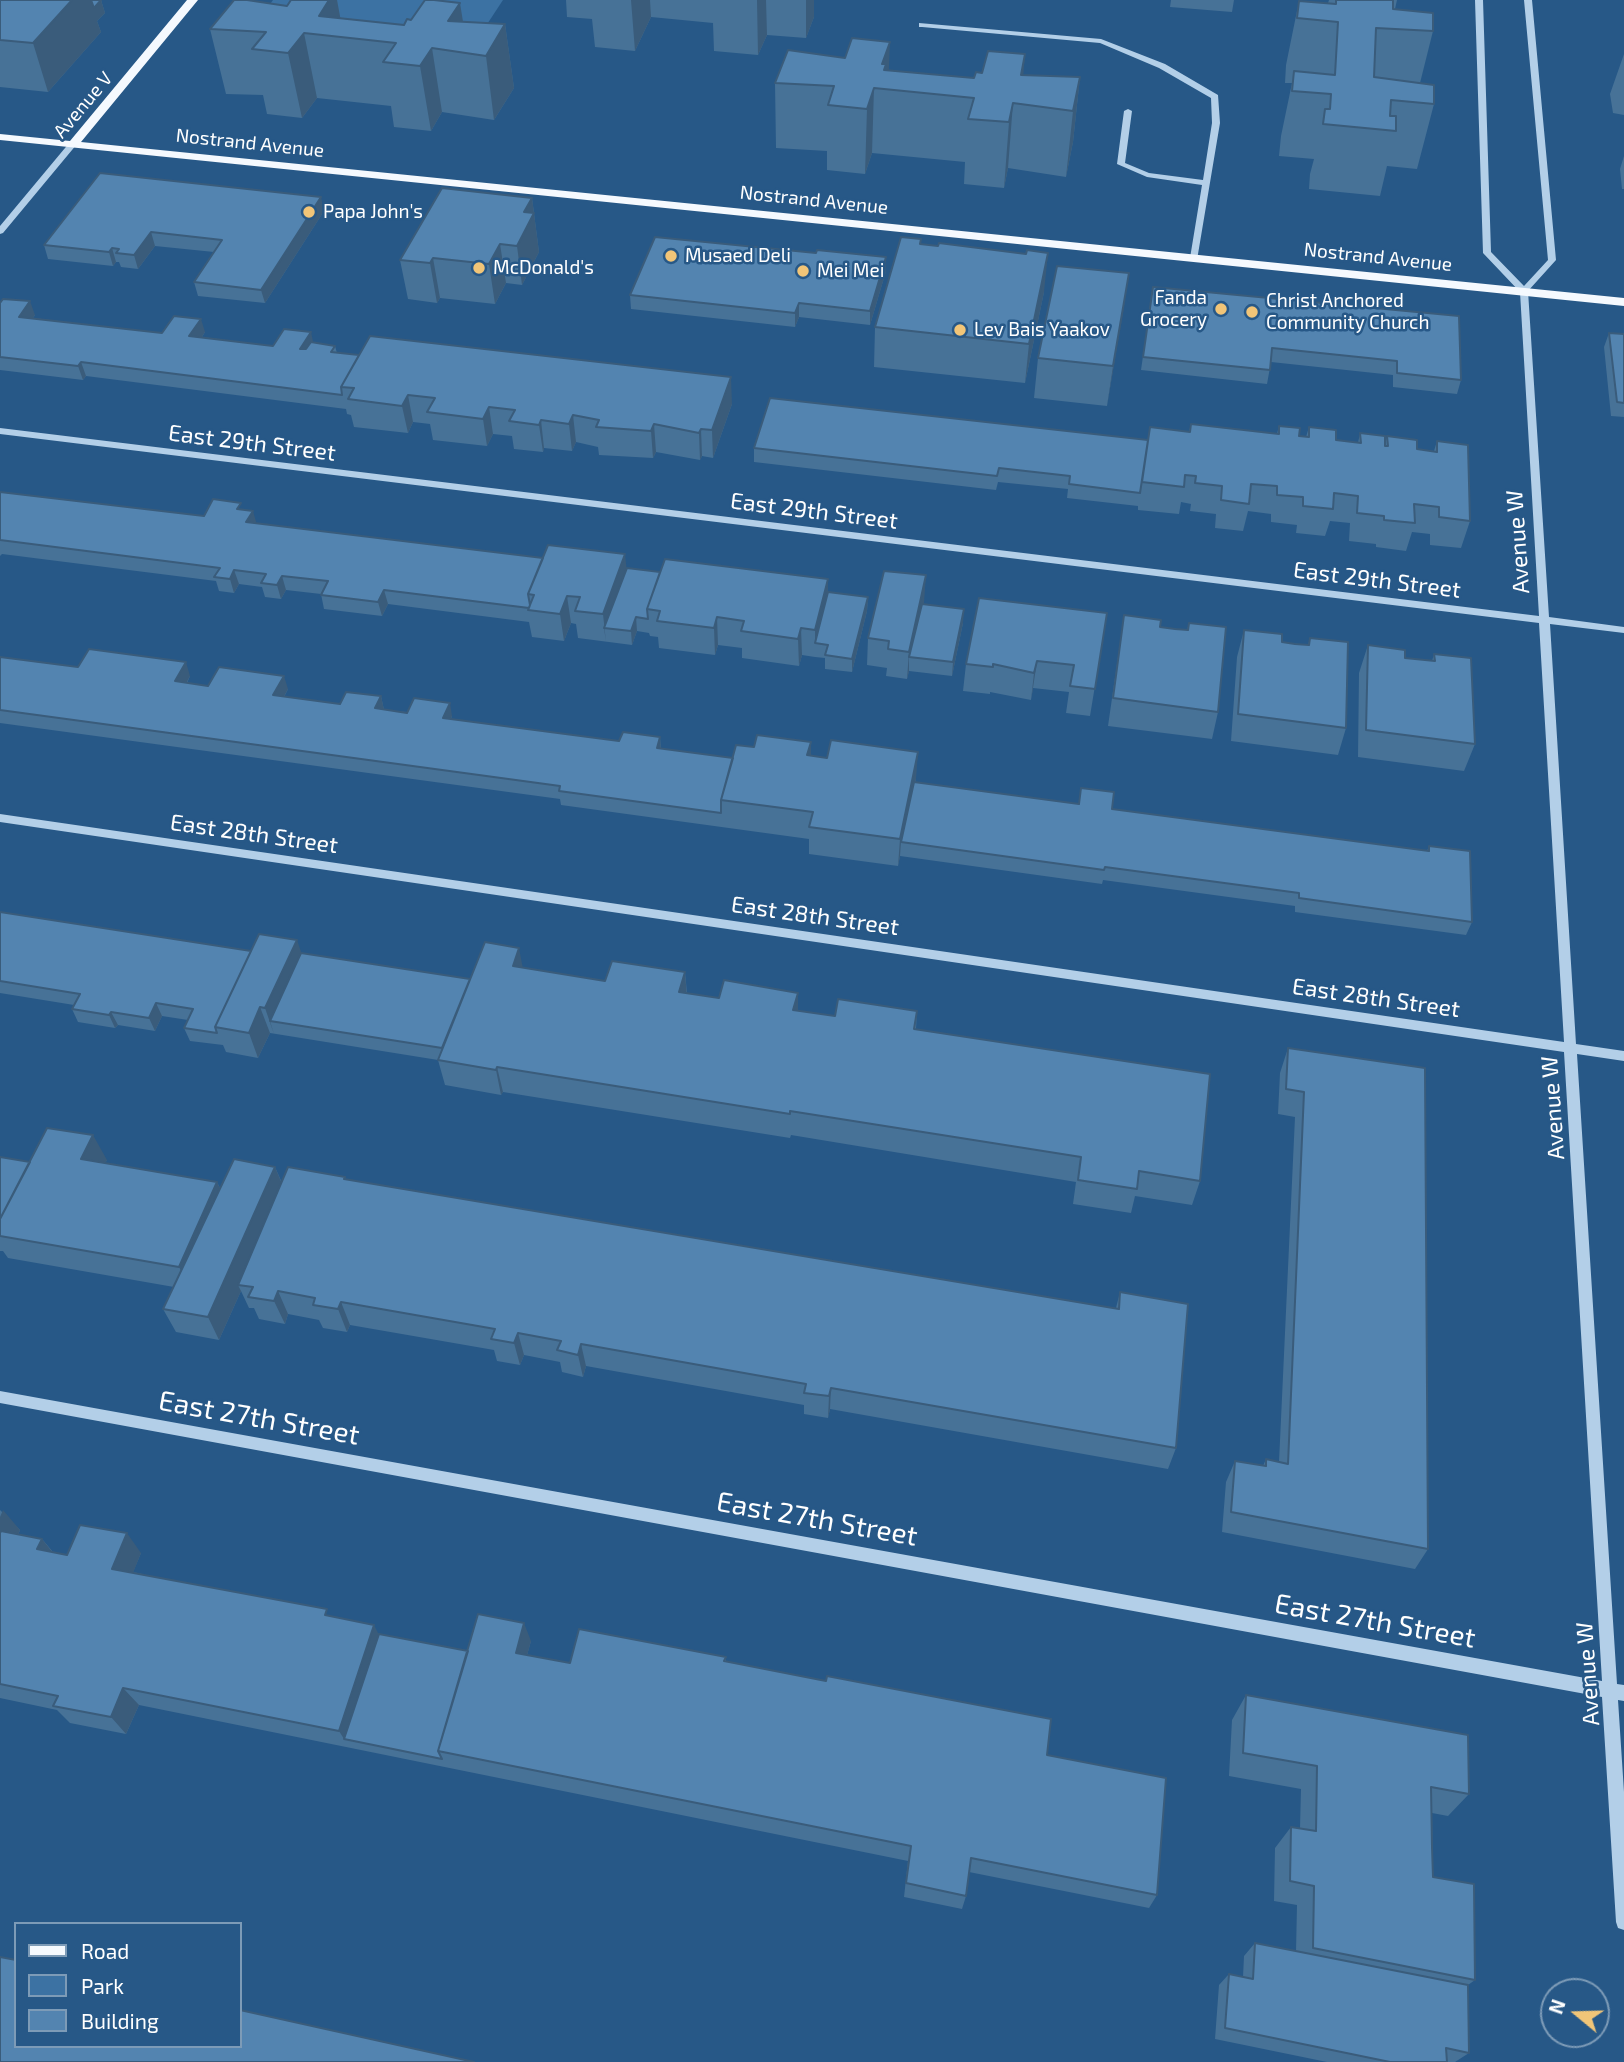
<!DOCTYPE html>
<style>
body{margin:0}
#map{position:relative;width:1624px;height:2062px;overflow:hidden;background:#275887;font-family:"Exo 2",sans-serif}
canvas{display:block}
.legend{position:absolute;left:14px;top:1922px;width:228px;height:126px;box-sizing:border-box;background:#275887;border:2px solid #7d9bb7;margin:0;padding:9px 12px;list-style:none;font-size:21px;color:#fff}
.legend li{display:flex;align-items:center;gap:14px;height:35px}
.legend b{width:35px;border:2px solid #7d9bb7}
.north{position:absolute;left:1540px;top:1978px;width:70px;height:70px;box-sizing:border-box;background:#275887;border:2px solid #7d9bb7;border-radius:50%;rotate:289deg;font-size:19px;font-weight:700;line-height:28px;text-align:center;color:#fff}
.north::after{content:'';display:block;margin:auto;width:24px;height:32px;background:#f1c578;clip-path:polygon(50% 0,100% 100%,50% 72%,0 100%)}
</style>
<div id="map">
<canvas width="1624" height="2062"></canvas>
<ul class="legend">
<li><b style="height:9px;background:#f5f9fe"></b>Road</li>
<li><b style="height:19px;background:#3c72a3"></b>Park</li>
<li><b style="height:19px;background:#5384b0"></b>Building</li>
</ul>
<div class="north">N</div>
</div>
<script>
const g = document.querySelector('canvas').getContext('2d');
g.lineJoin = 'round';
function fillPath(path, color) { g.fillStyle = color; g.fill(path, 'evenodd'); }
const shape = rows => new Path2D(rows.map(r => 'M' + r).join(''));
function stroke(path, color, width, dash) { g.strokeStyle = color; g.lineWidth = width; g.lineCap = dash ? 'butt' : 'round'; g.setLineDash(dash || []); g.stroke(path); }
function label(font, color, halo, rows, align = 'center') {
  g.font = font + ' "Exo 2",sans-serif'; g.lineWidth = 5; g.setLineDash([]); g.textBaseline = 'middle'; g.strokeStyle = halo; g.fillStyle = color; for (const [text, x, y, turn = 0] of rows) {
    g.save(); g.translate(x, y); g.rotate((+turn || 0) * Math.PI / 180); g.textAlign = isNaN(turn) ? turn : align; if (halo) g.strokeText(text, 0, 0); g.fillText(text, 0, 0); g.restore();
  }
}
const green = shape([
 [273,0,503,0,478,38,260,17]
]);
const minor = shape([
 [1475,0,1483,0,1491,252,1524,286,1548,260,1524,0,1532,0,1556,260,1528,291,1549,617,1624,627,1624,633,1550,624,1576,1044,1624,1051,1624,1061,1577,1054,1617,1684,1624,1685,1624,1701,1618,1700,1624,1792,1624,1930,1618,1928,1616,1922,1602,1697,0,1403,0,1391,1602,1681,1564,1052,0,822,0,814,1564,1042,1539,623,0,434,0,428,1539,616,1520,292,1483,253,1475,0],
 [919,23,1101,39,1165,64,1218,95,1220,123,1197,260,1190,258,1202,185,1147,177,1117,164,1124,111,1128,109,1132,111,1125,163,1149,173,1203,180,1212,123,1211,98,1159,68,1100,43,922,27,919,27,919,23],
 [70,142,77,144,3,233,0,234,0,226,70,142]
]);
const major = shape([
 [187,0,198,0,81,142,1624,298,1624,306,0,140,0,134,70,141,187,0]
]);
const wall = shape([
 [0,0,101,0,105,13,97,21,101,32,48,92,0,87],
 [291,0,337,0,340,18,404,25,463,22,505,24,514,88,494,120,442,112,431,131,394,127,391,106,317,98,302,118,267,114,263,95,226,94,210,29,287,6],
 [566,0,814,0,814,17,806,38,767,35,758,55,714,51,713,23,651,17,635,51,595,47,592,19,567,17],
 [1171,0,1234,0,1232,12,1170,7],
 [1329,0,1397,0,1395,9,1433,31,1420,83,1434,104,1417,169,1387,166,1380,196,1309,189,1310,174,1314,159,1279,156,1281,136,1292,83,1285,83,1286,65,1299,1,1328,3],
 [1624,54,1624,115,1613,113,1610,94],
 [889,70,974,78,1023,75,1080,77,1073,142,1066,177,1008,168,1004,188,964,184,965,162,872,153,865,174,827,170,827,151,776,148,775,83],
 [1624,156,1624,189,1622,189,1620,169],
 [532,198,539,252,522,285,506,283,495,304,440,298,437,303,408,299,400,260],
 [324,211,265,303,198,296,194,282,214,252,155,246,138,269,121,267,119,262,116,262,113,266,48,259,44,245],
 [921,239,921,244,1044,292,1025,383,874,367,875,327],
 [886,271,870,325,799,317,795,327,631,309,630,295],
 [1129,273,1107,406,1034,398,1038,358],
 [1153,287,1461,380,1457,394,1393,387,1393,375,1271,362,1267,384,1141,370],
 [0,303,35,315,33,318,162,333,205,332,202,337,273,346,313,343,335,346,337,353,732,404,713,458,702,456,700,460,656,452,653,458,599,455,598,447,576,442,572,451,544,448,543,452,514,449,512,436,493,434,487,446,433,440,430,424,413,422,408,433,354,427,351,415,347,414,346,409,86,376,83,380,0,370],
 [1609,333,1624,334,1624,417,1611,416,1604,347],
 [1191,424,1277,434,1279,426,1299,436,1306,437,1309,427,1336,440,1358,443,1360,433,1385,445,1387,436,1417,449,1434,451,1437,441,1470,521,1461,548,1430,545,1430,534,1412,532,1406,551,1376,547,1376,544,1349,541,1350,523,1330,521,1325,536,1296,533,1297,525,1271,522,1271,514,1248,511,1243,531,1215,528,1216,514,1190,511,1191,504,1181,502,1179,514,1138,510,1138,506,1067,498,1068,489,998,482,996,490,754,462,754,448,1148,440,1189,432],
 [0,492,204,516,243,510,256,523,868,597,867,611,852,672,825,669,825,658,815,657,802,655,799,666,742,658,742,648,718,645,715,655,659,648,658,637,650,636,649,633,637,631,632,645,578,638,576,624,571,623,564,641,532,637,529,622,388,604,382,616,324,609,321,594,286,590,281,599,265,597,262,587,239,584,234,593,219,591,216,581,2,554,0,556],
 [924,604,963,623,952,676,909,671,907,679,886,676,887,668,867,665,868,638],
 [1107,613,1090,716,1066,713,1069,692,1033,688,1031,700,990,692,990,694,963,691,966,664],
 [1124,615,1160,627,1187,630,1189,623,1218,712,1212,739,1108,726],
 [1244,630,1282,642,1308,645,1310,638,1346,728,1338,755,1231,741,1237,657],
 [1368,645,1405,658,1432,661,1434,654,1475,744,1464,771,1358,757,1359,673],
 [0,657,78,667,190,676,187,683,208,686,288,689,284,697,340,704,381,696,384,710,452,716,451,719,619,741,660,737,661,749,733,758,754,747,811,742,811,756,916,779,915,783,1427,851,1429,846,1472,922,1466,935,1295,912,1295,906,1103,880,1102,884,900,856,898,866,809,854,809,839,561,805,560,799,0,723],
 [0,912,251,951,301,953,470,979,523,968,605,981,685,972,687,993,719,998,798,993,798,1011,835,1016,917,1011,916,1029,1200,1181,1192,1205,1135,1196,1131,1213,1073,1204,1076,1182,791,1135,790,1138,503,1092,501,1095,445,1085,438,1060,270,1033,258,1058,226,1052,223,1045,190,1041,184,1028,188,1020,162,1016,155,1031,118,1025,115,1028,78,1022,72,1009,74,1005,0,993],
 [1288,1048,1425,1068,1428,1549,1415,1569,1222,1532,1226,1482,1235,1461,1263,1466,1266,1459,1279,1462,1295,1117,1278,1114,1280,1073],
 [0,1157,30,1162,107,1160,105,1163,217,1182,220,1188,275,1167,282,1183,345,1177,346,1180,1116,1308,1120,1292,1176,1448,1168,1469,830,1409,828,1418,804,1414,804,1405,586,1366,583,1377,562,1372,560,1362,524,1355,520,1365,497,1361,494,1350,350,1325,347,1332,323,1328,319,1320,288,1314,285,1324,259,1319,254,1308,249,1308,241,1291,219,1340,176,1332,163,1309,174,1287,8,1258,3,1251,0,1251],
 [0,1510,20,1530,18,1535,42,1539,53,1552,67,1555,141,1553,133,1572,331,1616,379,1634,468,1651,531,1641,527,1655,570,1663,726,1657,726,1662,1047,1755,1157,1895,1149,1908,969,1872,966,1896,962,1909,904,1897,908,1861,139,1705,126,1734,70,1723,57,1710,0,1698],
 [1246,1695,1469,1794,1448,1816,1432,1813,1433,1877,1475,1980,1468,1985,1469,2053,1455,2062,1327,2062,1215,2039,1219,1985,1229,1974,1243,1977,1244,1956,1255,1943,1296,1952,1297,1905,1274,1901,1275,1848,1291,1827,1300,1828,1301,1789,1229,1776,1232,1720]
]);
const shadedWall = shape([
 [72,0,101,0,105,13,97,21,101,32,48,92,33,43],
 [329,0,337,0,344,38,319,16],
 [631,0,650,0,651,17,635,51],
 [757,0,766,0,767,35,758,55],
 [806,0,814,0,814,17,806,38],
 [460,3,468,53,448,21],
 [505,24,514,88,494,120,486,56],
 [304,33,317,98,302,118,288,53],
 [890,42,888,90,882,64],
 [432,48,442,112,431,131,420,66],
 [1025,54,1021,104,1021,75],
 [1080,77,1073,142,1066,177,1073,111],
 [874,88,872,153,865,174,867,109],
 [1013,103,1008,168,1004,188,1009,122],
 [321,197,324,211,265,303,261,290],
 [532,198,539,252,522,285,517,246,524,212],
 [151,232,155,246,138,269,134,255],
 [500,244,506,283,495,304,489,264],
 [112,248,116,262,113,266,109,252],
 [1048,253,1044,292,1025,383,1029,344],
 [886,257,886,271,870,325,870,311],
 [433,258,440,298,437,303,430,263],
 [1129,273,1123,313,1107,406,1113,366],
 [30,301,35,315,24,331,19,317],
 [799,303,799,317,795,327,795,313],
 [201,319,205,332,194,350,189,336],
 [311,332,314,346,304,363,300,349],
 [81,362,86,376,83,380,78,366],
 [731,377,732,404,713,458,712,430],
 [408,395,413,422,408,433,402,406],
 [489,407,493,434,487,446,483,419],
 [573,415,576,442,572,451,569,424],
 [541,420,544,448,543,452,539,425],
 [654,424,656,452,653,458,651,431],
 [701,429,702,456,700,460,699,433],
 [253,511,257,525,246,522],
 [625,554,628,582,604,628,606,642,603,614],
 [234,570,239,584,234,593,230,579],
 [926,575,924,603,912,657,909,657,909,671,907,679,909,652],
 [282,576,286,590,281,599,277,585],
 [828,579,828,606,815,643,815,630],
 [384,590,388,604,382,616,378,602],
 [567,596,571,623,564,641,560,614],
 [868,597,867,611,852,672,852,659],
 [964,609,963,623,952,676,953,662],
 [636,617,637,631,632,645,631,631],
 [717,617,718,645,715,655,714,628],
 [801,628,802,655,799,666,798,639],
 [1037,661,1033,688,1031,700,1034,673],
 [186,662,190,676,180,695,175,681],
 [284,676,288,689,277,709,273,695],
 [381,696,384,710,375,708],
 [450,703,452,716,446,732,443,718],
 [660,737,661,751,657,748],
 [811,742,811,769,807,755],
 [918,752,916,779,903,842,901,842,900,856,898,866,900,839],
 [297,940,306,966,270,1021,274,1034,265,1008],
 [519,948,524,974,513,966],
 [685,972,687,998,679,992],
 [798,993,798,1018,793,1010],
 [156,1003,162,1016,155,1031,149,1018],
 [260,1007,270,1033,258,1058,249,1033],
 [111,1012,118,1025,115,1028,109,1015],
 [497,1067,503,1092,501,1095,496,1070],
 [93,1135,107,1160,95,1184,81,1159],
 [275,1167,285,1191,238,1285,241,1291,219,1340,208,1317],
 [217,1182,228,1206,191,1290,179,1267],
 [278,1291,288,1314,285,1324,274,1301],
 [341,1302,350,1325,347,1332,338,1309],
 [518,1333,524,1355,520,1365,514,1343],
 [581,1344,586,1366,583,1377,578,1355],
 [831,1388,830,1409,828,1418,829,1396],
 [3,1510,20,1530,7,1560,0,1552,0,1517],
 [127,1533,141,1553,127,1588,112,1569],
 [42,1539,58,1559,37,1549],
 [524,1623,531,1641,523,1670,516,1653],
 [374,1625,383,1643,344,1739,339,1731],
 [123,1688,139,1705,126,1734,111,1717]
]);
const building = shape([
 [0,0,72,0,33,43,0,40,0,0],
 [91,0,101,0,94,8,91,0],
 [234,0,247,0,287,6,291,0,329,0,319,16,404,25,407,19,411,20,425,0,434,0,460,3,448,21,505,24,486,56,432,48,420,66,383,62,396,43,304,33,288,53,252,49,266,32,210,29,234,0],
 [1336,0,1393,0,1393,9,1433,13,1433,31,1376,28,1374,77,1434,85,1434,104,1391,100,1390,116,1396,116,1396,131,1323,124,1325,109,1330,109,1331,94,1292,91,1294,71,1335,75,1338,22,1297,18,1299,1,1336,4,1336,0],
 [852,38,890,42,882,64,886,64,884,70,974,78,976,72,982,73,988,51,1025,54,1021,75,1080,77,1073,111,1013,103,1009,122,968,119,974,98,874,88,867,109,828,105,834,86,775,83,788,50,845,58,852,38],
 [100,173,321,197,261,290,194,282,222,240,151,232,134,255,116,253,119,249,112,248,109,252,44,245,100,173],
 [442,188,532,198,524,212,534,213,517,246,500,244,489,264,433,258,430,263,400,260,442,188],
 [655,237,816,253,817,250,886,257,870,311,799,303,795,313,630,295,655,237],
 [901,237,921,239,920,244,938,246,939,243,1026,254,1027,250,1048,253,1029,344,875,327,901,237],
 [1057,266,1129,273,1113,366,1038,358,1057,266],
 [1153,287,1459,316,1461,380,1397,373,1397,361,1272,348,1270,370,1143,357,1153,287],
 [3,299,30,301,19,317,162,333,174,316,201,319,189,336,273,346,284,329,311,332,300,349,306,349,311,342,335,346,331,352,359,355,341,387,342,395,81,362,78,366,0,357,0,303,3,299],
 [1609,333,1624,334,1624,403,1617,402,1609,333],
 [370,336,731,377,712,430,701,429,699,433,654,424,651,431,596,427,599,420,573,415,569,424,541,420,539,425,509,421,515,410,489,407,483,419,427,412,435,398,408,395,402,406,348,399,354,388,341,387,370,336],
 [770,398,1148,440,1140,493,1069,484,1070,476,999,468,997,476,754,448,770,398],
 [1191,424,1279,434,1279,426,1300,428,1299,436,1309,437,1309,427,1336,430,1336,440,1361,443,1360,433,1385,436,1385,446,1388,446,1387,436,1417,440,1417,449,1437,452,1437,441,1468,445,1470,521,1439,517,1439,507,1414,504,1415,523,1384,520,1384,516,1357,513,1358,496,1334,493,1333,509,1303,506,1303,497,1277,495,1277,486,1251,484,1249,504,1221,500,1222,486,1195,483,1196,476,1185,475,1184,487,1142,482,1150,427,1190,432,1191,424],
 [0,492,204,516,213,499,241,503,237,509,253,511,246,522,543,558,528,594,530,605,529,608,384,590,378,602,321,595,328,581,282,576,277,585,261,583,266,574,234,570,230,579,214,577,220,568,0,540,0,492],
 [548,545,625,554,603,614,575,611,580,597,567,596,560,614,528,610,534,595,528,594,548,545],
 [665,559,828,579,815,630,801,628,798,639,741,631,744,621,717,617,714,628,657,621,660,611,647,609,665,559],
 [627,568,660,572,647,609,648,619,636,617,631,631,604,628,627,568],
 [884,571,926,575,909,652,888,649,889,641,868,638,884,571],
 [828,592,868,597,852,659,825,655,828,645,815,643,828,592],
 [979,598,1107,613,1095,689,1070,686,1074,665,1037,661,1034,673,993,664,993,667,966,664,979,598],
 [922,604,964,609,953,662,909,657,922,604],
 [1124,615,1161,620,1160,627,1175,629,1188,630,1189,623,1226,627,1218,712,1113,698,1124,615],
 [1244,630,1282,634,1282,642,1295,644,1309,645,1310,638,1348,642,1346,728,1238,714,1244,630],
 [1368,645,1405,650,1405,658,1435,661,1434,654,1471,658,1475,744,1366,730,1368,645],
 [89,649,186,662,175,681,208,686,219,667,284,676,273,695,340,704,346,692,381,696,375,708,407,713,414,698,450,703,443,718,619,741,623,732,660,737,657,748,733,758,721,800,721,813,559,791,560,786,0,710,0,657,78,667,89,649],
 [757,735,811,742,807,755,827,758,831,740,918,752,900,839,809,827,813,812,721,800,736,745,754,747,757,735],
 [914,782,1079,804,1081,788,1114,792,1112,809,1429,851,1429,846,1470,851,1472,922,1299,898,1299,893,1105,867,1104,870,901,842,914,782],
 [0,912,251,951,215,1027,217,1033,184,1028,193,1009,156,1003,149,1018,111,1012,109,1015,72,1009,80,994,0,981,0,912],
 [259,934,297,940,265,1008,260,1007,249,1033,215,1027,259,934],
 [485,942,519,948,513,966,605,981,612,961,685,972,679,992,719,998,724,980,798,993,793,1010,835,1016,838,999,917,1011,914,1029,1210,1074,1200,1181,1139,1171,1137,1189,1078,1180,1081,1157,790,1111,790,1114,497,1067,496,1070,438,1060,485,942],
 [301,953,470,979,442,1048,270,1021,301,953],
 [1288,1048,1425,1068,1428,1549,1231,1512,1235,1461,1266,1466,1266,1459,1288,1464,1304,1092,1286,1089,1288,1048],
 [47,1128,93,1135,81,1159,217,1182,179,1267,0,1236,0,1219,47,1128],
 [0,1157,30,1162,0,1219,0,1157],
 [234,1159,275,1167,208,1317,163,1309,234,1159],
 [288,1167,345,1177,344,1179,1119,1309,1120,1292,1188,1304,1176,1448,831,1388,829,1396,804,1393,806,1384,581,1344,578,1355,557,1350,561,1341,518,1333,514,1343,491,1339,495,1329,341,1302,338,1309,313,1305,315,1298,278,1291,274,1301,248,1297,253,1287,238,1285,288,1167],
 [80,1525,127,1533,112,1569,327,1609,325,1615,374,1625,339,1731,123,1688,111,1717,53,1706,58,1696,0,1684,0,1533,1,1531,42,1539,37,1549,67,1555,80,1525],
 [478,1614,524,1623,516,1653,570,1663,579,1629,726,1657,724,1661,826,1681,827,1676,1051,1719,1047,1755,1166,1778,1157,1895,971,1858,966,1896,906,1883,911,1846,438,1751,478,1614],
 [379,1634,468,1651,438,1751,442,1759,344,1739,379,1634],
 [1246,1695,1468,1735,1469,1794,1431,1787,1432,1847,1433,1877,1474,1884,1475,1980,1313,1948,1314,1886,1290,1881,1291,1827,1316,1831,1317,1766,1243,1753,1246,1695],
 [1255,1943,1468,1985,1469,2053,1446,2048,1447,2062,1390,2062,1225,2028,1229,1974,1253,1979,1255,1943],
 [0,1957,16,1960,16,2046,240,2046,240,2010,474,2062,0,2062,0,1957]
]);
const markers = [
 [309,212,7,"#f1c578"],
 [671,256,7,"#f1c578"],
 [479,268,7,"#f1c578"],
 [803,271,7,"#f1c578"],
 [1221,309,7,"#f1c578"],
 [1252,312,7,"#f1c578"],
 [960,330,7,"#f1c578"]
];
const farStreetnames = [
 ["Avenue V",83,105,-50],
 ["Nostrand Avenue",250,143,6],
 ["Nostrand Avenue",814,200,6],
 ["Nostrand Avenue",1378,257,6]
];
const farPoinames = [
 ["Papa John's",323,212],
 ["Musaed Deli",685,256],
 ["McDonald's",493,268],
 ["Mei Mei",817,271],
 ["Fanda",1207,298,"right"],
 ["Grocery",1207,320,"right"],
 ["Christ Anchored",1266,301],
 ["Community Church",1266,323],
 ["Lev Bais Yaakov",974,330]
];
const streetNames = [
 ["East 29th Street",252,443,7],
 ["East 29th Street",814,511,7],
 ["Avenue W",1518,542,-94],
 ["East 29th Street",1377,580,7],
 ["East 28th Street",254,834,8],
 ["East 28th Street",815,916,8],
 ["East 28th Street",1376,998,8],
 ["Avenue W",1553,1108,-94],
 ["Avenue W",1588,1674,-94]
];
const nearStreetnames = [
 ["East 27th Street",259,1418,10],
 ["East 27th Street",817,1519,10],
 ["East 27th Street",1375,1621,10]
];
fillPath(green, '#3c72a3');
fillPath(minor, '#b3cfe8');
fillPath(major, '#f5f9fe');
fillPath(wall, '#477297');
fillPath(shadedWall, '#3a5c7b');
fillPath(building, '#5384b0');
stroke(building, '#3a5c7b', 2);
for (const [x, y, r, color] of markers) { const dot = new Path2D(); dot.arc(x, y, r, 0, 2 * Math.PI); g.fillStyle = color; g.fill(dot); stroke(dot, '#275887', 2.5); }
label('19px', '#fff', '#275887', farStreetnames);
label('19px', '#fff', '#275887', farPoinames, 'left');
label('23px', '#fff', '#275887', streetNames);
label('28px', '#fff', '#275887', nearStreetnames);
</script>
